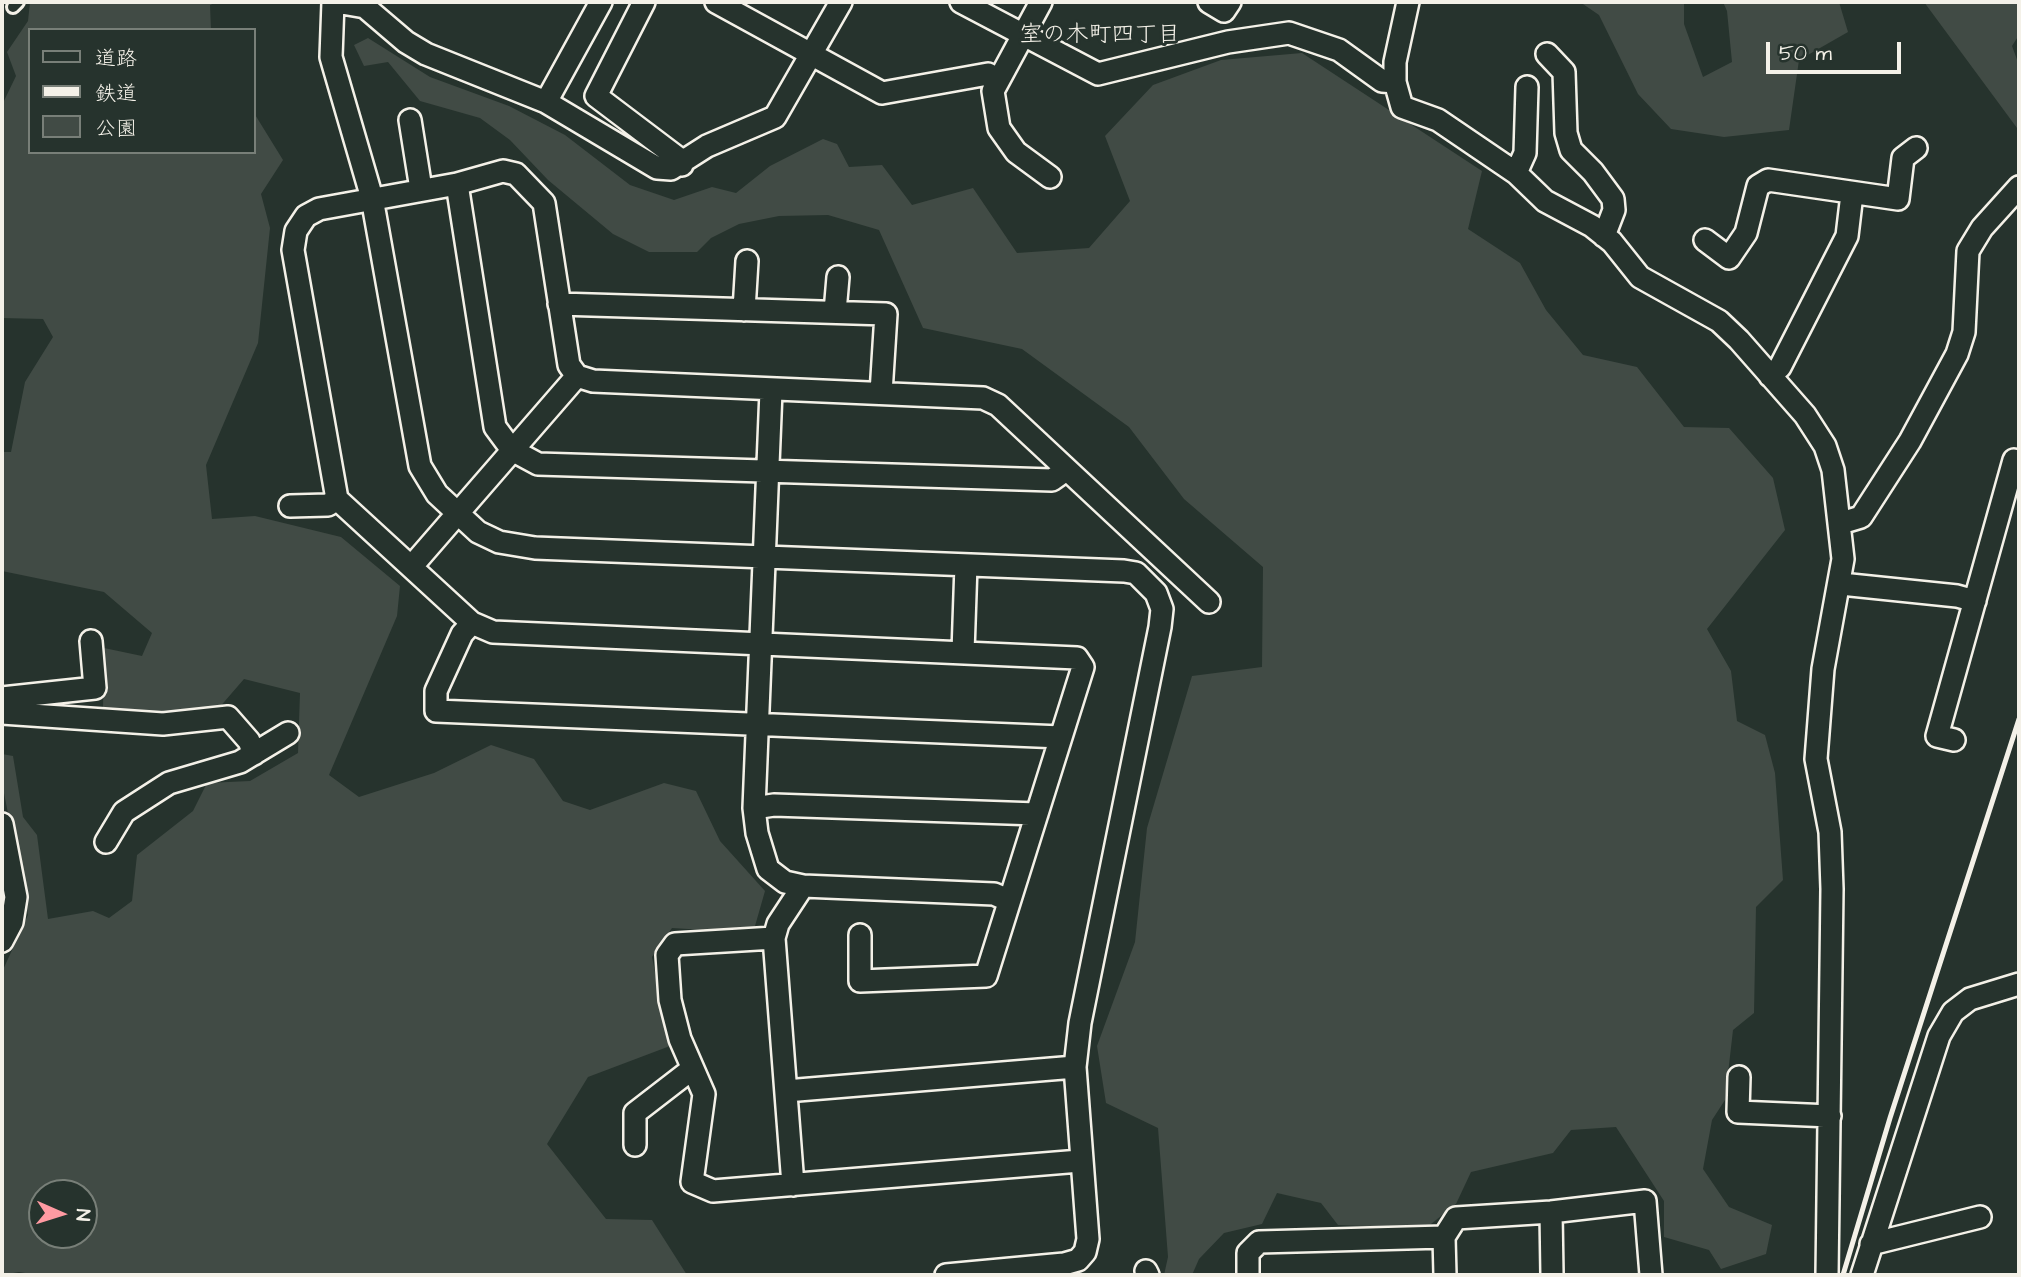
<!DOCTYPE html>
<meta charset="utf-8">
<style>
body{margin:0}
#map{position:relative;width:2021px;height:1277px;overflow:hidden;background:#26332d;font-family:"Architects Daughter","Klee One",sans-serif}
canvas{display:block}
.frame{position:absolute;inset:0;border:4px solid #f4f1e8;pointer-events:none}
.legend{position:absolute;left:28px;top:28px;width:228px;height:126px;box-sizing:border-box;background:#26332d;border:2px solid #787f78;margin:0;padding:9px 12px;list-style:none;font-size:21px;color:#f4f1e8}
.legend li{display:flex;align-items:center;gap:14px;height:35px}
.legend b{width:35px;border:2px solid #787f78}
.north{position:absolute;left:28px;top:1179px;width:70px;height:70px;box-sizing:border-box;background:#26332d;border:2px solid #787f78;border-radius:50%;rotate:93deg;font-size:19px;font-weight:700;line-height:28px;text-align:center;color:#f4f1e8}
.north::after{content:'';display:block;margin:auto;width:24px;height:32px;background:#ff9aa2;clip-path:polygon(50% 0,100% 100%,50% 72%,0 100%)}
.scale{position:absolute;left:1766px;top:42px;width:135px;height:32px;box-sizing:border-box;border:4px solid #f4f1e8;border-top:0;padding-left:9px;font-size:21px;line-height:24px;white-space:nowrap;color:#f4f1e8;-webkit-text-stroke:5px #26332d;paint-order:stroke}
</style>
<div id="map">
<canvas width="2021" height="1277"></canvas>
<div class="frame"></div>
<ul class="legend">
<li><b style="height:9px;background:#26332d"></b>道路</li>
<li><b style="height:9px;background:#f4f1e8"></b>鉄道</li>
<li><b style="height:19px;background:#414b45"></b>公園</li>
</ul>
<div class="north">N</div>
<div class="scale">50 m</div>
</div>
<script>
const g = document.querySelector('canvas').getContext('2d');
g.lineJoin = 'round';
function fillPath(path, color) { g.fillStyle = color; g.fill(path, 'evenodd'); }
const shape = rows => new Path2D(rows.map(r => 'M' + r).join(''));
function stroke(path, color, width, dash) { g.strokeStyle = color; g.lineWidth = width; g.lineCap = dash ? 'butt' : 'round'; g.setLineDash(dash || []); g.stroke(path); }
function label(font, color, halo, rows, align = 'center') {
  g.font = font + ' "Architects Daughter","Klee One",sans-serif'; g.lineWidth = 6; g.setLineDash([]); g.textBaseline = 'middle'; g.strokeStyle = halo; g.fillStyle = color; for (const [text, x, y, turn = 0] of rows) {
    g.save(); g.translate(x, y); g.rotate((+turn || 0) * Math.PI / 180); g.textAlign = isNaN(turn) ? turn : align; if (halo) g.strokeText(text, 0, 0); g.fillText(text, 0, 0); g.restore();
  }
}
const green = shape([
 [30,2,217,2,210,5,211,30,30,30,30,152,254,152,254,113,283,160,261,194,270,228,258,343,206,465,212,519,255,516,341,537,400,586,397,616,329,775,359,797,434,773,491,745,534,759,563,801,590,810,664,783,696,791,720,841,765,891,753,933,672,928,652,957,670,1046,588,1077,547,1144,606,1219,652,1220,687,1275,37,1275,19,1272,2,1275,2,972,28,915,3,788,2,754,13,756,23,817,37,835,48,919,93,911,109,918,132,901,137,855,193,811,207,783,250,781,298,753,300,693,244,679,218,709,161,713,103,709,104,648,142,656,152,633,104,592,2,571,2,452,11,452,25,382,53,337,43,319,2,318,2,105,16,76,7,52,28,21],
 [42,1193,84,1193,84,1235,42,1235],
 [1580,2,1684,2,1684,24,1703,77,1732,62,1727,11,1723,2,1839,2,1848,32,1799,60,1789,130,1724,137,1671,129,1638,94,1599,15],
 [1924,2,2019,2,2019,35,2012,46,2019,65,2017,128],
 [368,38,430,77,509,106,565,135,630,185,674,200,712,187,736,193,770,166,823,139,837,144,849,167,882,165,912,205,973,188,1017,253,1089,248,1130,201,1105,136,1153,85,1221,60,1302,53,1482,171,1468,229,1520,263,1546,310,1583,355,1637,367,1684,427,1729,428,1773,478,1785,530,1707,629,1731,671,1737,721,1765,735,1775,773,1783,880,1756,907,1754,1013,1733,1030,1725,1100,1712,1120,1703,1169,1729,1207,1772,1225,1766,1254,1721,1269,1709,1250,1664,1237,1664,1201,1616,1127,1571,1130,1553,1153,1471,1172,1456,1204,1426,1228,1338,1225,1321,1203,1277,1193,1262,1224,1224,1233,1199,1259,1192,1275,1164,1275,1168,1257,1158,1128,1106,1103,1097,1046,1135,942,1147,828,1192,676,1262,667,1263,567,1184,499,1129,427,1022,349,923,328,879,230,828,215,779,216,739,224,711,238,697,252,649,252,613,234,548,180,510,140,480,118,420,101,388,62,364,66,354,45]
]);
const service = shape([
 [13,7,18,2]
]);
const minor = shape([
 [333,2,331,57,372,198,420,466,437,494,478,532,499,542,535,548,1124,571,1136,573,1156,593,1162,609,1160,627,1080,1023,1075,1067,1088,1239,1085,1252,1078,1260,1064,1264,946,1275],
 [336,2,365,7,406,42,426,54,546,102,657,168,671,169,707,146,775,117,841,2],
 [644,2,596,96,678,158,682,165],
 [716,2,882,93,988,74,997,79],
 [961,2,1098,74,1228,42,1289,33,1339,50,1382,81,1395,82],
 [1041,2,993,91,999,128,1016,152,1050,177],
 [1209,2,1224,11,1230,2],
 [1408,2,1395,62,1395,82,1402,107,1438,120,1516,173,1545,201,1592,226,1612,242,1640,277,1719,321,1739,340,1805,415,1825,446,1833,470,1843,559,1823,669,1816,759,1830,832,1832,889,1827,1275],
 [1547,54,1564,72,1566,133,1571,150,1593,172,1613,199,1614,210,1604,236],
 [546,102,601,2],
 [410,120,421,189],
 [1516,173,1525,153,1527,87],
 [457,184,495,427,512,450,538,464,1052,480,1066,470],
 [1705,240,1729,258,1746,233,1758,186,1768,180,1898,199,1903,158,1916,148],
 [559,304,886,314,881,393],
 [744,310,747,261],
 [835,312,838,277],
 [1770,376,1780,367,1847,236,1852,194],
 [771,391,754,808,757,833,768,869,785,882,803,886,994,894,1008,900],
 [290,506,328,505,337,499],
 [1841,523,1861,517,1910,441,1957,354,1964,332,1968,251,1982,228,2019,187],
 [412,566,577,376],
 [1841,584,1957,596,1975,601],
 [472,623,462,634,436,691,436,711,1061,737],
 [963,652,966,565],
 [2,698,95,688,91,641],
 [2,713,163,724,228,717,249,741,254,754],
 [1954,740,1937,736,2014,460],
 [754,808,774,805,1037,814],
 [2,824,16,897,12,922,2,941],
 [106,842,124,812,169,783,240,762,288,733],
 [860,935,860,981,986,976,1083,667,1077,658,493,632,472,623,337,499,293,250,296,231,306,216,319,209,457,184,503,171,516,174,544,203,569,365,577,376,593,381,983,398,998,405,1209,602],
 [774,938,675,944,667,955,670,1000,680,1039,704,1094,692,1182,713,1191,1080,1161],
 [1739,1077,1738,1112,1830,1116],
 [786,1091,1075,1067],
 [635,1145,635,1113,692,1069],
 [793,1185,774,938,778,924,803,886],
 [1551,1212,1552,1275],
 [1871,1244,1980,1217],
 [1146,1271,1148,1275],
 [1248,1275,1248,1253,1259,1242,1444,1237],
 [1445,1275,1444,1237,1456,1218,1551,1212,1645,1201,1651,1275],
 [1862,1275,1939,1036,1953,1012,1970,999,2019,984]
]);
const rail = shape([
 [1843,1275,1890,1118,2019,719]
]);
const neighbourhoodNames = [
 ["室の木町四丁目",1100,36]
];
fillPath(green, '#414b45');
stroke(service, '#f4f1e8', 16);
stroke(minor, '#f4f1e8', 26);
stroke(service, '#26332d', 10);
stroke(minor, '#26332d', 21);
stroke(rail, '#f4f1e8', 5);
label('23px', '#f4f1e8', '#26332d', neighbourhoodNames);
</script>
